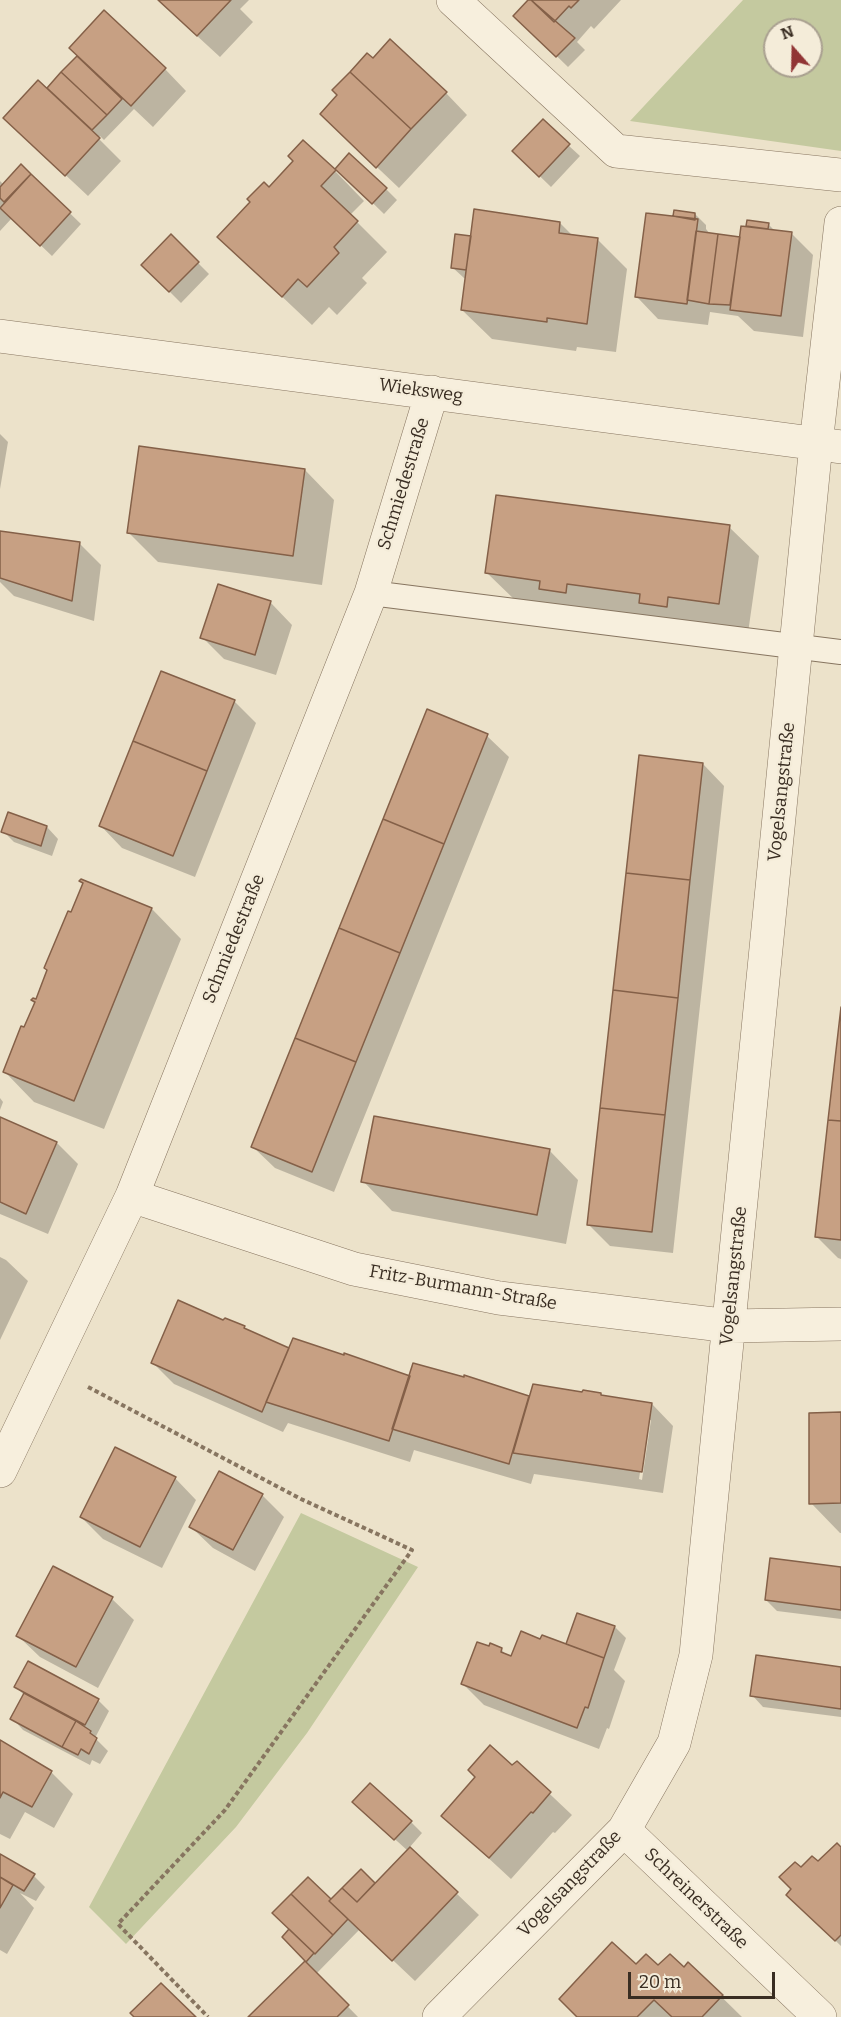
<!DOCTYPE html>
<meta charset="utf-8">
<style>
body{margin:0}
#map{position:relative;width:841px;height:2017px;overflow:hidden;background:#ece2ca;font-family:Bitter,serif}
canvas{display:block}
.north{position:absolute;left:763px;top:18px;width:60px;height:60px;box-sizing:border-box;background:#f4ecd9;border:2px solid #a9a090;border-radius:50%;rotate:340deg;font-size:16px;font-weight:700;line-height:24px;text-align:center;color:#392d22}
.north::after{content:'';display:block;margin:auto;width:21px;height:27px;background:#913535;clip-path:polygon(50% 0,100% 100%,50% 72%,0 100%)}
.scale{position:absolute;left:628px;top:1972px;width:147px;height:27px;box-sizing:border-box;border:3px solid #392d22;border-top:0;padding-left:8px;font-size:18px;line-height:21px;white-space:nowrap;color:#392d22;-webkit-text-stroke:4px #f4ecd9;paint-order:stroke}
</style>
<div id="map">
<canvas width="841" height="2017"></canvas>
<div class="north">N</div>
<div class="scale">20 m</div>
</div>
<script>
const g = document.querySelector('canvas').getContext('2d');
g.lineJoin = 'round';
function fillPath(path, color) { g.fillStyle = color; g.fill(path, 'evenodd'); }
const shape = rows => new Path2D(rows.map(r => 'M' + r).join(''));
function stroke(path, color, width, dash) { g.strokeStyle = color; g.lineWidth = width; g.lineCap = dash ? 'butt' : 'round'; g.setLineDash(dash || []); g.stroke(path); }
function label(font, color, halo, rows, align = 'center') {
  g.font = font + ' Bitter,serif'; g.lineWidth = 4.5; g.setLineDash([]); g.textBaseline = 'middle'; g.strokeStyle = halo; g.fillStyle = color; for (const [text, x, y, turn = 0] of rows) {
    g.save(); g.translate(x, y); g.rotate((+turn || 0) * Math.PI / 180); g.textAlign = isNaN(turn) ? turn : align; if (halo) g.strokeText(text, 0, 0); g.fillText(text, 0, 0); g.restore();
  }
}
const green = shape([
 [743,0,841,0,841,151,630,121],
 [775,30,811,30,811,66,775,66],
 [301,1513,418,1567,307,1733,236,1827,126,1944,89,1907]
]);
const shadow = shape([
 [158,0,249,0,240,9,253,22,220,57],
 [530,0,621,0,594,29,591,26,577,42,585,50,568,67,527,27],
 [79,56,165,69,186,91,153,127,134,109,104,140,100,136,98,138,121,161,88,196,27,139,55,94,49,88],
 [373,60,446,93,467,115,399,188,343,135],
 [568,145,580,156,551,187,514,151],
 [21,166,81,224,52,256,12,218,0,231,0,181,4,185],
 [337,168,386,189,397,200,384,214],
 [335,171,364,201,350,215,387,252,362,278,367,283,337,315,329,307,312,325,219,237,269,190],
 [675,212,695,214,706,225,706,229,710,234,741,238,747,228,748,222,768,224,776,232,792,234,813,255,803,337,754,331,738,316,710,312,708,325,658,319,637,297,674,218],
 [560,223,573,236,597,239,627,269,616,352,577,347,576,351,492,339,462,310,466,279,464,278,452,267,472,238],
 [171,236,209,274,181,303,143,265],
 [0,434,8,442,0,489],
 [305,470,334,500,322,585,158,562,128,532],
 [729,527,759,556,748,633,517,602,487,573],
 [0,533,79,543,101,565,94,621,14,596,0,582],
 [219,586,271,603,292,625,276,675,224,659,202,637],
 [234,701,256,723,195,877,122,848,101,826],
 [428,711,487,736,509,757,334,1192,275,1168,253,1147],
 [703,764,724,786,673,1253,610,1246,589,1225],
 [47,827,58,839,52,856,14,842,3,831],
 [85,883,152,909,181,939,104,1129,34,1102,5,1072,35,1004,30,999,37,1000],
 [841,1022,841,1259,838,1258,817,1237],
 [0,1098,3,1102,0,1110],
 [0,1118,57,1143,78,1164,48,1234,0,1214],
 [549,1150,578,1180,566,1244,392,1211,363,1181],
 [0,1257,6,1260,28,1281,0,1340],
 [224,1322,244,1328,248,1332,290,1350,411,1378,465,1379,465,1377,529,1397,601,1394,604,1397,652,1404,673,1426,663,1493,534,1474,531,1484,414,1450,410,1462,288,1423,283,1432,174,1384,153,1363],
 [648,1420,651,1420,642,1480,639,1479],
 [841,1414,841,1533,840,1533,811,1503],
 [175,1478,196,1500,162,1568,103,1539,81,1517],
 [262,1495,284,1517,255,1571,213,1548,191,1527],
 [54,1568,112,1599,134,1620,98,1688,40,1657,18,1636],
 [841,1569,841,1619,777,1611,766,1600],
 [615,1627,626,1638,614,1670,625,1681,609,1729,607,1728,599,1749,484,1705,462,1683,501,1649,507,1656,512,1657,541,1641,572,1648],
 [841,1668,841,1717,763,1707,752,1695],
 [16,1687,98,1700,109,1711,95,1738,108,1751,100,1764,92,1760,90,1765,23,1730,12,1718,24,1695],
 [0,1741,51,1772,73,1794,54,1828,25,1812,10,1839,0,1834],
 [517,1763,572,1815,555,1833,553,1832,511,1879,443,1816],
 [366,1813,411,1822,422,1833,409,1848,479,1915,415,1981,360,1929,316,1974,358,2017,250,2017,307,1961,284,1937,331,1901,361,1871,375,1885,408,1851],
 [841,1849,841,1946,810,1916,801,1869,818,1863],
 [0,1855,34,1876,45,1887,36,1901,20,1893,34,1908,7,1954,0,1950],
 [688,1964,742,2017,578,2017,636,1966,684,1969]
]);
const building = shape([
 [158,0,231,0,197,36,158,0],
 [528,0,531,0,575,38,556,57,513,16,528,0],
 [531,0,579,0,571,8,569,6,554,22,531,0],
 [104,10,166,68,131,106,69,48,104,10],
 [390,39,447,92,411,129,350,72,367,53,373,58,390,39],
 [77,56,122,99,107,115,61,72,77,56],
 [61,72,107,115,92,130,47,88,61,72],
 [350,72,411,129,376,168,320,114,337,95,332,90,350,72],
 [38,80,100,138,65,176,3,118,38,80],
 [543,119,570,144,539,177,512,151,543,119],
 [303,140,336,170,321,186,358,221,334,247,339,253,307,287,298,279,282,297,217,237,250,202,247,199,264,182,269,187,293,161,288,156,303,140],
 [349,153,387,188,372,204,335,169,349,153],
 [21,164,31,174,4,202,0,198,0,187,21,164],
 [31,174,71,212,40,246,0,208,31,174],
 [474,209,560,222,559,233,598,238,587,324,547,318,547,322,461,310,474,209],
 [674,210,695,213,695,220,673,216,674,210],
 [646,213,698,219,687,304,635,297,646,213],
 [747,220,769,223,768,229,746,226,747,220],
 [741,226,792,232,781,316,730,310,741,226],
 [696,231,718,234,709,304,687,300,696,231],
 [171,234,199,262,169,292,141,265,171,234],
 [455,234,471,236,466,270,451,268,455,234],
 [718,234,740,237,730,305,709,304,718,234],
 [139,446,305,469,293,556,127,533,139,446],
 [496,495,730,525,719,604,668,597,667,607,639,603,640,594,567,584,566,593,539,589,540,581,485,573,496,495],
 [0,531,80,542,72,601,0,578,0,531],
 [218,584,271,601,255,655,200,638,218,584],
 [161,671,235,700,207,771,133,741,161,671],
 [427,709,488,734,444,844,383,819,427,709],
 [133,741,207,771,173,856,99,826,133,741],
 [639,755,703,763,690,880,626,873,639,755],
 [8,812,47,826,41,846,1,832,8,812],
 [383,819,444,844,400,953,339,928,383,819],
 [626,873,690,880,678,998,613,990,626,873],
 [81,879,152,908,74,1101,3,1072,21,1026,24,1027,35,1002,31,1000,33,998,36,999,47,970,44,968,68,911,71,912,83,883,79,881,81,879],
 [339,928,400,953,356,1062,295,1038,339,928],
 [613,990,678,998,665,1115,600,1108,613,990],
 [841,1007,841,1121,828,1120,841,1007],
 [295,1038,356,1062,312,1172,251,1147,295,1038],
 [600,1108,665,1115,652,1232,587,1225,600,1108],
 [374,1116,550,1149,537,1215,361,1182,374,1116],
 [0,1117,57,1142,26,1214,0,1202,0,1117],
 [828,1120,841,1121,841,1240,815,1237,828,1120],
 [178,1300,223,1320,225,1318,245,1326,244,1328,289,1348,262,1412,151,1363,178,1300],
 [293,1338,344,1355,344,1353,410,1376,389,1441,266,1402,293,1338],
 [413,1363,464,1377,464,1375,529,1396,509,1464,392,1429,413,1363],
 [533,1384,582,1392,583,1390,601,1393,601,1395,652,1403,642,1472,513,1453,533,1384],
 [841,1412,841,1503,809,1504,809,1413,841,1412],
 [115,1447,176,1477,140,1547,80,1517,115,1447],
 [219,1471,263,1494,233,1550,189,1527,219,1471],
 [770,1558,841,1567,841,1610,765,1600,770,1558],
 [53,1566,113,1597,76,1667,16,1636,53,1566],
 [577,1613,615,1626,604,1658,566,1644,577,1613],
 [521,1631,540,1639,542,1635,604,1658,588,1708,585,1707,577,1728,461,1684,477,1642,489,1646,490,1643,502,1648,501,1652,511,1656,521,1631],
 [756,1655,841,1667,841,1709,750,1696,756,1655],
 [28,1661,99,1699,85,1725,14,1687,28,1661],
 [24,1693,76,1721,62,1747,10,1719,24,1693],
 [76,1721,91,1731,90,1733,97,1738,89,1754,81,1749,78,1755,62,1747,76,1721],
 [0,1740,52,1771,32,1807,3,1792,0,1798,0,1740],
 [490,1745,512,1765,517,1761,551,1792,533,1813,531,1812,489,1858,441,1816,475,1777,468,1770,490,1745],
 [370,1783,412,1821,394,1840,352,1802,370,1783],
 [837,1843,841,1847,841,1935,835,1941,786,1895,791,1889,779,1877,795,1862,801,1867,812,1856,818,1861,837,1843],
 [410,1847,458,1892,392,1961,329,1901,342,1888,357,1902,410,1847],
 [0,1854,35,1874,24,1891,0,1877,0,1854],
 [361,1869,375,1883,357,1902,342,1888,361,1869],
 [0,1877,13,1885,0,1908,0,1877],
 [308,1877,331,1899,329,1901,348,1919,333,1935,291,1894,308,1877],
 [291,1894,333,1935,315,1954,272,1913,291,1894],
 [289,1929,314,1953,306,1962,282,1937,289,1929],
 [612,1942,636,1964,646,1954,658,1965,670,1954,684,1967,688,1962,723,1995,702,2017,672,2017,654,2000,637,2017,577,2017,559,1999,612,1942],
 [305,1961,349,2005,337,2017,248,2017,305,1961],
 [161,1983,196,2017,134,2017,130,2013,161,1983]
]);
const path = shape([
 [88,1387,301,1499,412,1550,225,1810,118,1924,208,2017]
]);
const service = shape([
 [371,593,841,652]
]);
const minor = shape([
 [453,0,616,151,841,175],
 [0,336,841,447],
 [132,1196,354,1269,499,1298,730,1326,841,1324],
 [0,1471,132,1196,371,593,432,392],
 [624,1830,820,2017],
 [439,2017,624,1830,674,1743,696,1655,816,444,841,223]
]);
const streetNames = [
 ["Wieksweg",421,391,8],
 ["Schmiedestraße",404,484,-73],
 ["Vogelsangstraße",782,792,-84],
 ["Schmiedestraße",234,939,-68],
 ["Vogelsangstraße",734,1276,-84],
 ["Fritz-Burmann-Straße",463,1288,10],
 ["Vogelsangstraße",570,1884,-46],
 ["Schreinerstraße",696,1899,44]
];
fillPath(green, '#c4c99f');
fillPath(shadow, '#0003');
fillPath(building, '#c7a083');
stroke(building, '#846048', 1.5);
stroke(service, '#877560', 26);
stroke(minor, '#877560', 34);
stroke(path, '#877560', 4, [4.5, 3]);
stroke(service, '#f7efdd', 24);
stroke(minor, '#f7efdd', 33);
label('18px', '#392d22', '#f4ecd9', streetNames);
</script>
